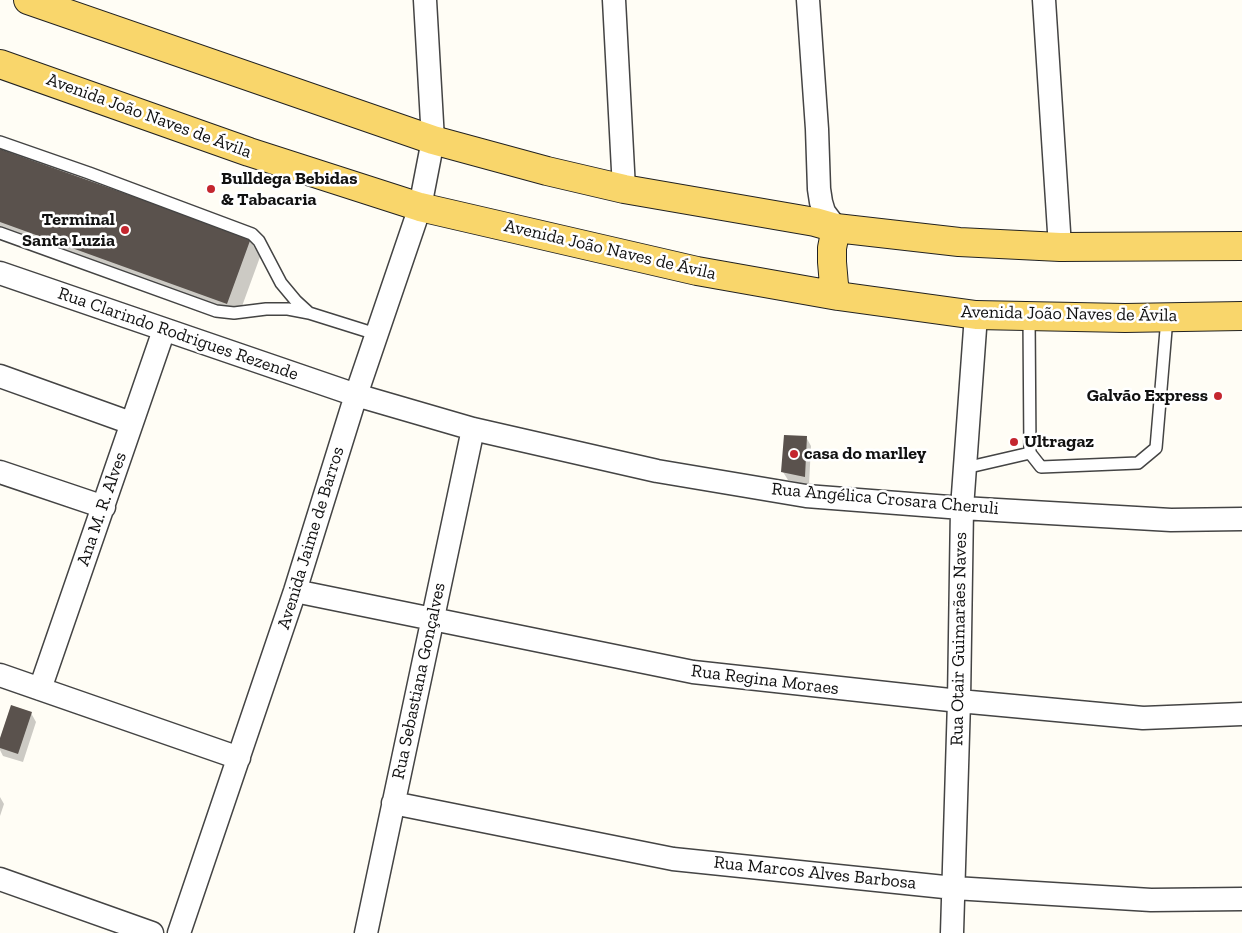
<!DOCTYPE html>
<meta charset="utf-8">
<style>
body{margin:0}
canvas{display:block;background:#fffdf5}
</style>
<canvas width="1242" height="933"></canvas>
<script>
const g = document.querySelector('canvas').getContext('2d');
g.lineJoin = 'round';
function fillPath(path, color) { g.fillStyle = color; g.fill(path, 'evenodd'); }
const shape = rows => new Path2D(rows.map(r => 'M' + r).join(''));
function stroke(path, color, width, dash) { g.strokeStyle = color; g.lineWidth = width; g.lineCap = dash ? 'butt' : 'round'; g.setLineDash(dash || []); g.stroke(path); }
function label(font, color, halo, rows, align = 'center') {
  g.font = font + ' "Zilla Slab",serif'; g.lineWidth = 5; g.setLineDash([]); g.textBaseline = 'middle'; g.strokeStyle = halo; g.fillStyle = color; for (const [text, x, y, turn = 0] of rows) {
    g.save(); g.translate(x, y); g.rotate((+turn || 0) * Math.PI / 180); g.textAlign = isNaN(turn) ? turn : align; if (halo) g.strokeText(text, 0, 0); g.fillText(text, 0, 0); g.restore();
  }
}
const shadow = shape([
 [0,150,250,240,260,257,237,320,0,236],
 [806,437,811,446,809,485,788,480,783,472],
 [31,713,36,722,23,762,3,756,0,750,0,742],
 [0,797,4,804,0,816]
]);
const building = shape([
 [0,149,251,238,227,304,0,222],
 [784,435,807,436,805,477,781,472],
 [11,705,32,712,18,754,0,748,0,738]
]);
const service = shape([
 [0,142,89,173,252,234,259,241,281,283,296,301,308,312],
 [0,233,216,311,234,313,266,309,288,309,309,313,376,334],
 [1029,316,1030,453,1041,467,1138,463,1156,448,1167,318],
 [965,468,1030,453]
]);
const minor = shape([
 [614,0,624,189],
 [808,0,817,129,819,189,821,202,824,212,836,228],
 [1044,0,1060,247],
 [0,273,356,395,473,429,657,471,806,496,962,508,1171,520,1242,519],
 [0,376,131,423],
 [0,472,104,507],
 [295,591,693,672,959,701,1143,718,1242,714],
 [0,675,239,758],
 [40,689,164,330],
 [393,803,673,859,954,888,1151,900,1242,899],
 [0,879,152,933],
 [179,933,295,591,356,395,420,207,433,140,425,0],
 [366,933,473,429],
 [952,933,959,701,962,508,976,315]
]);
const primary = shape([
 [28,0,433,140,547,171,624,189,815,222,836,228,959,242,1060,247,1242,246],
 [0,64,249,152,420,207,697,271,838,296,976,315,1125,318,1242,316],
 [836,228,832,248,832,262,834,285,838,296]
]);
const markers = [
 [211,189,5,"#c4262e"],
 [125,230,5,"#c4262e"],
 [1218,396,5,"#c4262e"],
 [1014,442,5,"#c4262e"],
 [794,454,5,"#c4262e"]
];
const streetNames = [
 ["Avenida João Naves de Ávila",149,116,20],
 ["Avenida João Naves de Ávila",610,250,13],
 ["Avenida João Naves de Ávila",1069,314,1],
 ["Rua Clarindo Rodrigues Rezende",178,334,19],
 ["Rua Angélica Crosara Cheruli",885,499,5],
 ["Ana M. R. Alves",102,509,-71],
 ["Avenida Jaime de Barros",311,538,-73],
 ["Rua Otair Guimarães Naves",959,639,-89],
 ["Rua Regina Moraes",765,680,7],
 ["Rua Sebastiana Gonçalves",419,681,-78],
 ["Rua Marcos Alves Barbosa",815,873,6]
];
const poiNames = [
 ["Bulldega Bebidas",221,179],
 ["& Tabacaria",221,200],
 ["Terminal",115,220,"right"],
 ["Santa Luzia",115,241,"right"],
 ["Galvão Express",1208,396,"right"],
 ["Ultragaz",1024,442],
 ["casa do marlley",804,454]
];
fillPath(shadow, '#0003');
fillPath(building, '#5a524d');
stroke(service, '#444', 14);
stroke(minor, '#444', 25);
stroke(primary, '#222', 30);
stroke(service, '#fff', 11);
stroke(minor, '#fff', 22);
stroke(primary, '#f9d66b', 28);
for (const [x, y, r, color] of markers) { const dot = new Path2D(); dot.arc(x, y, r, 0, 2 * Math.PI); g.fillStyle = color; g.fill(dot); stroke(dot, '#fff', 2); }
label('18px', '#111', '#fff', streetNames);
label('bold 18px', '#111', '#fff', poiNames, 'left');
</script>
